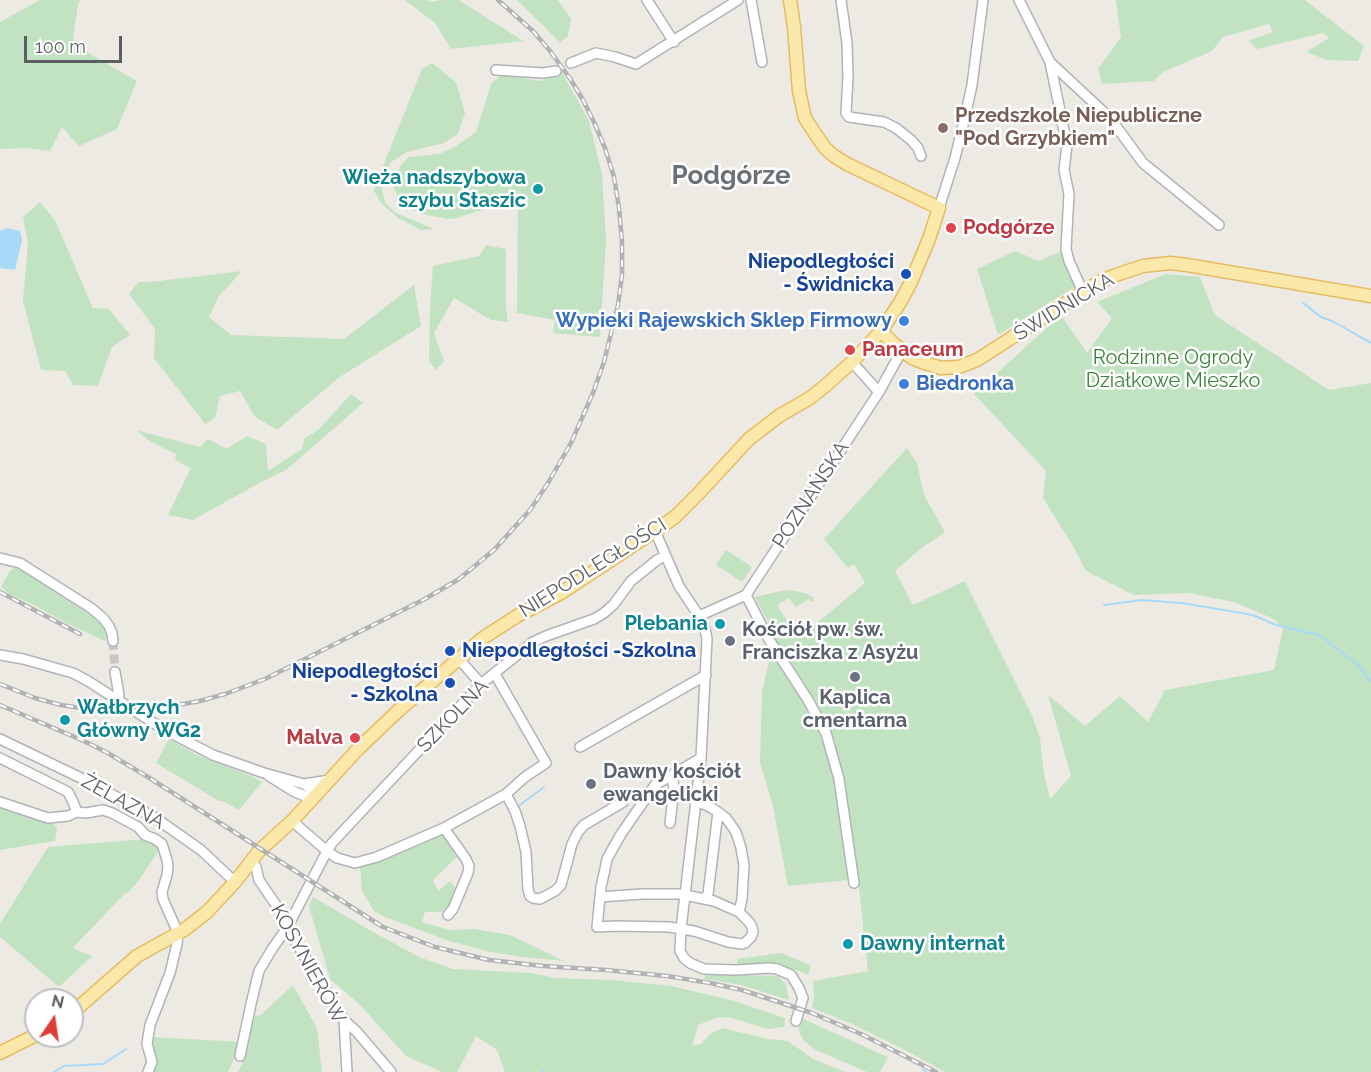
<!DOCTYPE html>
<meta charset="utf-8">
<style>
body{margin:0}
#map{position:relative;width:1371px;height:1072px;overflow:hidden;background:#edeae3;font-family:Raleway,sans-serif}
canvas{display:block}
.north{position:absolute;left:24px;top:988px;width:60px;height:60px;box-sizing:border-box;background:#fff;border:2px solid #bdbfc1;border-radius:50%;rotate:13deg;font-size:16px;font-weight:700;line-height:24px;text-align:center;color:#5b5f63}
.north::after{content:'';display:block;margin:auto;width:21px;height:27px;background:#de3d38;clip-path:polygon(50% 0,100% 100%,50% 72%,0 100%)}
.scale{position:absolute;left:24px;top:36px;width:98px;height:27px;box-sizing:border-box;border:3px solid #5b5f63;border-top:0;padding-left:8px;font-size:18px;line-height:21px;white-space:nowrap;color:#5b5f63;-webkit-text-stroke:4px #fff;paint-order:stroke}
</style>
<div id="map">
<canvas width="1371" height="1072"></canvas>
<div class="north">N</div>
<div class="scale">100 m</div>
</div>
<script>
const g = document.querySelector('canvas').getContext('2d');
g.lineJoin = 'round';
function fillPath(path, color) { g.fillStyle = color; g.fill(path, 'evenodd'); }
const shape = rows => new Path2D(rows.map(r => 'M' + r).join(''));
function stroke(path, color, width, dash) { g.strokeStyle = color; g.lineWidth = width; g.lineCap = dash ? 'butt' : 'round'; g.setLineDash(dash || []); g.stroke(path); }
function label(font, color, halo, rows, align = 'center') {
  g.font = font + ' Raleway,sans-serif'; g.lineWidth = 5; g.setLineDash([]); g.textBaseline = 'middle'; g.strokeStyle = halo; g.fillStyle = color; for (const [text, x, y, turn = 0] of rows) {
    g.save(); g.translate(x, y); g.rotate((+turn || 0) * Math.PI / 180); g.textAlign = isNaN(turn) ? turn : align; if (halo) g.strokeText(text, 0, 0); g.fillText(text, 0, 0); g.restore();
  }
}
const green = shape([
 [40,0,81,0,78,3,73,39,90,54,137,81,117,129,79,146,62,127,50,151,26,148,0,149,0,22],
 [405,0,427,0,431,2,441,0,459,0,523,41,451,49,435,23],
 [517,0,558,0,571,19,568,36,560,42],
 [1116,0,1305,0,1364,46,1358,61,1327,60,1306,52,1329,38,1323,33,1257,49,1248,41,1273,32,1269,24,1223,37,1212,51,1163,72,1154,81,1102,84,1098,69,1121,37],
 [432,63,456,82,465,113,458,134,444,143,407,152,391,162,381,185,385,202,394,212,434,229,421,230,398,218,381,203,374,191,375,186,422,69],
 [560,69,589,121,602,174,606,241,600,337,553,333,555,320,517,313,518,199,456,218,448,219,427,215,409,209,403,206,400,201,393,186,401,165,409,157,439,154,453,148,476,132,491,84,501,75,542,81],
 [40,202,55,220,93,308,109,309,130,335,112,347,98,386,73,385,65,371,41,370,23,301,28,243,23,217],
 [486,245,506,249,506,307,508,322,491,320,454,298,434,333,444,361,436,370,429,361,430,307,433,266,479,256],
 [1015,251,1039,261,1062,251,1076,286,998,335,977,269],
 [242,271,219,296,209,317,231,335,344,339,414,285,421,326,338,378,277,430,254,416,240,391,220,396,215,418,205,424,154,358,155,329,129,294,139,282,151,282],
 [1166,274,1200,277,1215,315,1329,390,1371,383,1371,1072,945,1072,909,1052,852,1024,812,1008,814,997,813,981,868,971,858,879,845,782,828,723,819,732,835,781,849,880,788,886,773,806,760,763,762,692,774,638,799,638,865,583,854,564,848,568,824,539,907,448,917,463,924,495,945,532,923,547,895,571,913,605,965,581,1032,715,1040,738,1044,774,1050,799,1071,776,1048,695,1085,726,1120,696,1148,722,1165,690,1274,670,1283,629,1274,619,1234,602,1188,593,1134,595,1086,571,1073,546,1043,498,1046,471,974,394,1061,315,1087,353,1112,318,1097,302],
 [351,394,363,403,286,470,263,481,193,520,168,515,191,468,175,460,176,454,151,442,136,430,200,447,208,439,227,449,247,436,266,444,268,471,302,449,304,439,318,430],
 [726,550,752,567,742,582,716,565],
 [15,567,33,577,93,617,100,623,109,634,105,641,62,621,38,607,9,594,1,587,10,571],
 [790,590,808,594,814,598,814,601,812,602,809,599,796,607,789,598,777,605,789,624,773,634,768,623,765,625,764,624,768,622,755,597,781,591],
 [169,739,197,755,251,776,262,782,239,810,223,801,219,801,156,763],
 [0,806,52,822,57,828,55,841,0,850],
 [442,832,451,842,449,844,457,857,433,880,438,891,450,881,458,890,452,906,449,906,442,912,425,912,422,922,450,930,474,929,510,935,564,961,523,957,491,952,449,941,385,917,374,911,362,891,360,867,390,856],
 [147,839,159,847,159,850,139,880,128,893,124,894,73,948,92,956,59,987,0,937,0,924,48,847],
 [313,897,366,928,419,957,453,969,531,973,556,978,611,980,671,986,731,1000,785,1018,784,1027,768,1029,728,1017,716,1018,698,1025,692,1046,701,1044,710,1034,723,1028,768,1039,788,1041,813,1059,845,1072,505,1072,497,1050,476,1036,457,1072,442,1072,406,1056,360,1005,330,979,309,906],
 [781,953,810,965,809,975,797,970,776,965,737,965,737,959],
 [706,974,778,976,786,984,789,1000,741,985,704,979],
 [293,985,317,1028,322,1072,238,1072,242,1064,255,1016,261,1015],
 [801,1018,888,1057,880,1072,867,1072,816,1050,805,1042,800,1034,799,1028],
 [152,1037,242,1042,228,1072,154,1072,155,1059]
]);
const water = shape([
 [7,228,20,231,22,240,15,270,0,268,0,231]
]);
const stream = shape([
 [1303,303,1321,317,1334,322,1371,343],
 [1104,605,1141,600,1182,603,1253,615,1276,625,1319,635,1358,665,1371,681],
 [516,808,544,787],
 [542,1070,543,1072],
 [923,1070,926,1072],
 [54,1072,64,1066,103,1064,126,1049]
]);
const minorTunnel = shape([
 [556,71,571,63],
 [113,641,115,672]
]);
const minor = shape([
 [647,0,674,42],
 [751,0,762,62],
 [841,0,847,43,848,77,846,113,849,117,884,122,896,128,911,140,918,148,921,156],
 [1019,0,1050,62,1067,145,1064,170,1069,194,1066,249,1069,261,1083,292],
 [571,63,596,53,615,57,636,64,738,0],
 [1051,63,1110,118,1143,163,1219,225],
 [496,70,543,73,556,71],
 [939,208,955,158,965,117,972,85,983,0],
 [852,362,879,392],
 [655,531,679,586,699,616,705,629,707,639,701,758,681,929,680,951,684,958,690,963,704,969,736,970,769,968,777,969,791,975,799,988,803,998,796,1021],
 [0,558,20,563,91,608,103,618,109,626,112,633,113,641],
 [746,595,768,638,808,700,826,733,839,779,854,883],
 [699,616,746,595,879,392,902,350],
 [0,655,23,659,73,673,88,681,163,729,213,755,264,773,304,784,317,794],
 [459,659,481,684],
 [115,672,119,695,118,701],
 [0,739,83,779,154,817,201,850,235,882],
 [580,747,706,675],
 [0,758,68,792,73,802,77,812],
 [269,776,293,791,312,799],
 [304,784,330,780],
 [506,794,515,811,520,826,526,852,528,889,530,896,533,898,540,899,555,891,561,885,572,844,578,832,584,825,623,802],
 [0,802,48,818,68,816,77,812,86,813,103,810,112,813,138,827,145,835,155,839,162,844,167,860,168,866,167,875,162,892,163,899,178,933,177,944,170,973,150,1025,147,1044,152,1062,148,1072],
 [696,802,706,805,715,810,726,818,736,832,741,848,744,865,742,899,739,912,749,922,752,927,753,932,751,937,745,943,742,944,728,942,694,931,669,927,616,926,597,927,601,887,605,869,607,859,621,834,655,785,701,758],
 [292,821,327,851,337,858,355,863,377,857,444,828,506,794,525,777,546,763,495,674],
 [670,823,674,789,672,775],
 [444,828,466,859,469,866,468,873,453,909,448,915],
 [252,861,256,867,259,880,280,911,287,928,344,1020,347,1072],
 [600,897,642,894,680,894,714,901,739,912],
 [704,899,708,894,718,812],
 [344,1020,357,1032,391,1072],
 [240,1056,251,1004,259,971,272,949,287,928,327,851,332,843,481,684,533,642,546,636,594,619,604,613,614,604,631,581,657,560,665,556]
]);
const major = shape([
 [881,331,894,344,912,358,922,362,941,368,959,367,977,360,1083,292,1101,281,1116,275,1143,266,1170,263,1187,265,1371,296],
 [72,1013,137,956,184,930,207,912,235,882,259,851,292,821,358,749,399,710,483,638,517,616,561,593,655,531,675,517,698,494,749,439,779,416,810,398,825,386,852,362,881,331,901,301,911,282,929,239,939,208,847,164,834,156,825,148,814,132,805,118,799,91,794,27,790,0],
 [0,1053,36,1035]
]);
const rail = shape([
 [0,592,80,634],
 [0,684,35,698,61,705,88,709,144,709,172,706,200,701,225,694,265,679,423,600,442,589,459,579,494,550,530,510,548,483,571,443,593,393,604,362,618,305,622,275,622,241,619,208,614,177,605,148,594,122,583,100,571,80,550,51,533,31,498,0],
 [0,705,84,741,106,752,148,777,383,927,435,947,489,960,543,966,606,970,667,976,710,983,742,990,812,1013,861,1034,936,1072]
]);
const markers = [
 [943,128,6,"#8d6e63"],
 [538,189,6,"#0f9aa8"],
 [951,228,6,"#e0444e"],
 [906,274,6,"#1a4fb4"],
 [904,321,6,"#3f7fe0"],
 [850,350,6,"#e0444e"],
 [904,384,6,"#3f7fe0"],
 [720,624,6,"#0f9aa8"],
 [730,641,6,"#6b7280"],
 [450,651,6,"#1a4fb4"],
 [855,677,6,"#6b7280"],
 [450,683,6,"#1a4fb4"],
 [65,720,6,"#0f9aa8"],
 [355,738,6,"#e0444e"],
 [591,784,6,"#6b7280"],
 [848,944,6,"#0f9aa8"]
];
const educationNames = [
 ["Przedszkole Niepubliczne",955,116],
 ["\"Pod Grzybkiem\"",955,139]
];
const cultureNames = [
 ["Wieża nadszybowa",526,178],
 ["szybu Staszic",526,201],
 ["Plebania",708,624],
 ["Wałbrzych",77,708,"left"],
 ["Główny WG2",77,731,"left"],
 ["Dawny internat",860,944,"left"]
];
const healthNames = [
 ["Podgórze",963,228],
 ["Panaceum",862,350],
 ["Malva",343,738,"right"]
];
const transitNames = [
 ["Niepodległości",894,262],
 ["- Świdnicka",894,285],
 ["Niepodległości -Szkolna",462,651,"left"],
 ["Niepodległości",438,672],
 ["- Szkolna",438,695]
];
const streetNames = [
 ["ŚWIDNICKA",1064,307,-31],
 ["POZNAŃSKA",811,495,-57],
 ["NIEPODLEGŁOŚCI",593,568,-32],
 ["SZKOLNA",453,716,-46],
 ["ŻELAZNA",123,802,29],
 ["KOSYNIERÓW",308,964,61]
];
const shopNames = [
 ["Wypieki Rajewskich Sklep Firmowy",892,321],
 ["Biedronka",916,384,"left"]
];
const parkNames = [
 ["Rodzinne Ogrody",1173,358],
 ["Działkowe Mieszko",1173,381]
];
const worshipNames = [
 ["Kościół pw. św.",742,630],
 ["Franciszka z Asyżu",742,653],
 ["Kaplica",855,698,"center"],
 ["cmentarna",855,721,"center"],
 ["Dawny kościół",603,772],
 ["ewangelicki",603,795]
];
const districtNames = [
 ["Podgórze",731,176]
];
fillPath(green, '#c2e3c1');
fillPath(water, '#a7d9f9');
stroke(stream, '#a7d9f9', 2);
stroke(minorTunnel, '#c8c7c3', 9, [9, 4.5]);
stroke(minor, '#b0b4b7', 12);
stroke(major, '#e8bb61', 15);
stroke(minor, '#fff', 9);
stroke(major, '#fae9ab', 12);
stroke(rail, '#b1b2b3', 4.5);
stroke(rail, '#fff', 2, [7]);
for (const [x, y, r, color] of markers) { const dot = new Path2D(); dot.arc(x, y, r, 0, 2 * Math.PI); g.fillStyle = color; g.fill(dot); stroke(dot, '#fff', 2); }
label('bold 20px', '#785e54', '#fff', educationNames, 'left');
label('bold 20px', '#0d838f', '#fff', cultureNames, 'right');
label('bold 20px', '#be3a42', '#fff', healthNames, 'left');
label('bold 20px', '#164399', '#fff', transitNames, 'right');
label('20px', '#5b5f63', '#fff', streetNames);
label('bold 20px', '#366cbe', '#fff', shopNames, 'right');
label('20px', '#3b823a', '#fff', parkNames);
label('bold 20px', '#5b616d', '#fff', worshipNames, 'left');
label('bold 26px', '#6c7175', '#fff', districtNames);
</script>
